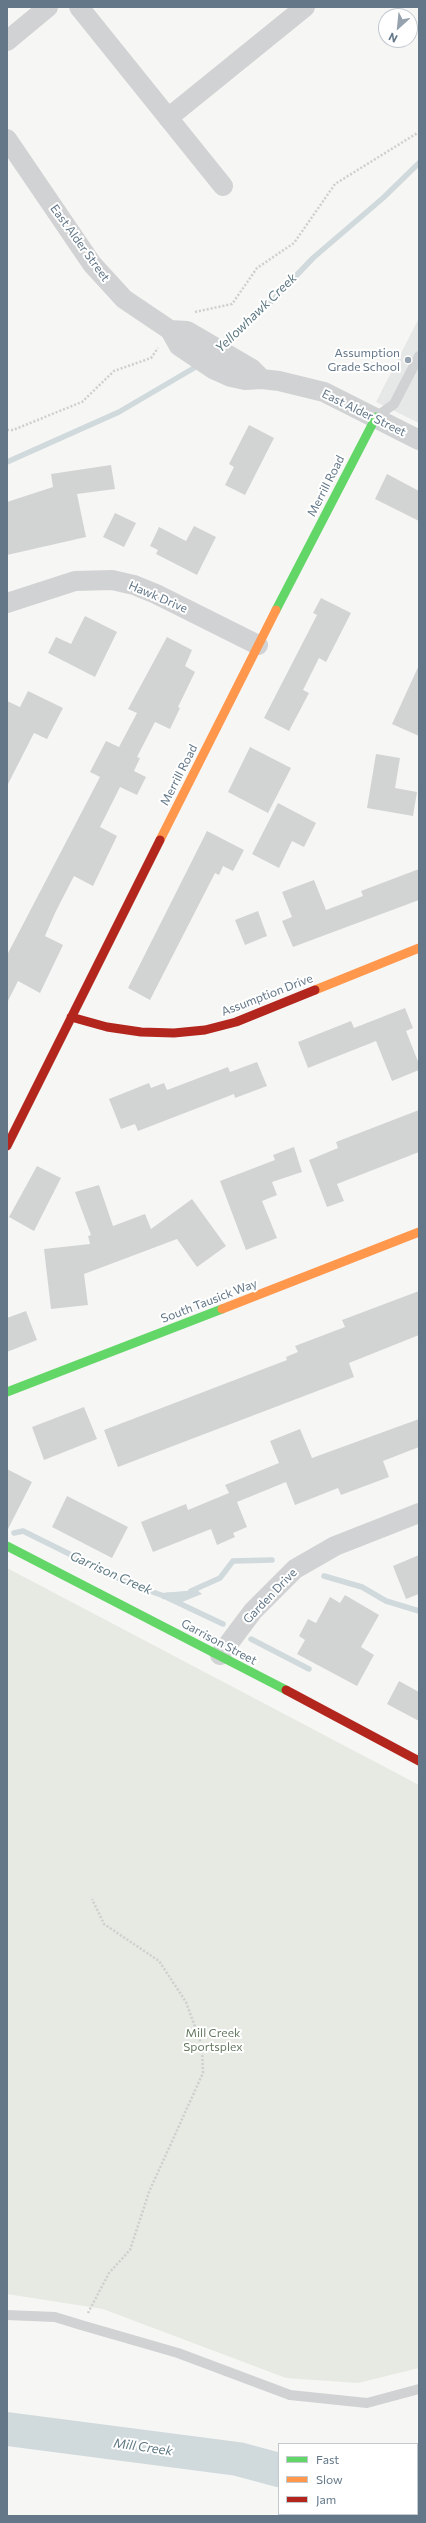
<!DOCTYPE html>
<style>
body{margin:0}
#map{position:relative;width:426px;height:2523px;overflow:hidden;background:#f6f6f4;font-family:Commissioner,sans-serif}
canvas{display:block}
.frame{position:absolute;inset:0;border:8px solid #637788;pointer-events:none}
.legend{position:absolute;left:278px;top:2443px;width:140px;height:72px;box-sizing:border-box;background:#fff;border:1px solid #c1c9cf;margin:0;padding:5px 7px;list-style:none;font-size:12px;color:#637788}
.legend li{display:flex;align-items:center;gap:8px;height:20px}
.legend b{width:20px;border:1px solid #c1c9cf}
.north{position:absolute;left:378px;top:8px;width:40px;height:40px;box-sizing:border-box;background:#fff;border:1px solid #c1c9cf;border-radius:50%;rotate:207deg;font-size:11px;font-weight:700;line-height:16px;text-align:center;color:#637788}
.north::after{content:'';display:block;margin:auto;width:14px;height:18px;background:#96a3ae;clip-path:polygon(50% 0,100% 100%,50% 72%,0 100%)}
</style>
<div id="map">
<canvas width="426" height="2523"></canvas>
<div class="frame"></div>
<ul class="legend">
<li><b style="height:5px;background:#63d668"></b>Fast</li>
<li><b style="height:5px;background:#ff974d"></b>Slow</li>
<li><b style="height:5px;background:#b3261e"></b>Jam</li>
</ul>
<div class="north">N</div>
</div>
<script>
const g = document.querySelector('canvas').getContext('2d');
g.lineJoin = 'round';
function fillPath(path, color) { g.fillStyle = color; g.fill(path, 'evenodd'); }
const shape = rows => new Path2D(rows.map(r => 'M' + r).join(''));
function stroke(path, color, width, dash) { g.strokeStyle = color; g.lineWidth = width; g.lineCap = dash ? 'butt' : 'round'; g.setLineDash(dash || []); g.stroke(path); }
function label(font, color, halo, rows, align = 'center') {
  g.font = font + ' Commissioner,sans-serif'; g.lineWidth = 4; g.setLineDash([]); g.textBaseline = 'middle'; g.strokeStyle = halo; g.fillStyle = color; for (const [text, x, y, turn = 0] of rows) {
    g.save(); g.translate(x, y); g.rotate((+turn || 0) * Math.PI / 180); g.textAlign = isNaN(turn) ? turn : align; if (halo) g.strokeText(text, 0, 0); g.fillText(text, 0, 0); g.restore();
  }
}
const built = shape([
 [419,318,419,423,376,402]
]);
const green = shape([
 [7,1568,419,1785,419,2368,358,2383,286,2378,103,2309,7,2294]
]);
const water = shape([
 [197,1590,202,1594,182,1602,162,1599,162,1593]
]);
const stream = shape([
 [222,347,273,300,313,258,383,198,419,163],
 [7,462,119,412,199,365],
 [14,1533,23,1531,130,1584,164,1596,169,1595],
 [324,1576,362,1587,386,1601,419,1611],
 [191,1591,220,1578,233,1561,272,1560],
 [168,1598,223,1624],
 [251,1639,309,1669]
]);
const river = shape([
 [7,2429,238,2459,279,2470],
 [417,2506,419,2506]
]);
const building = shape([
 [249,425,274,438,245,495,225,485,234,467,229,464],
 [111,465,115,489,77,494,86,537,7,555,7,502,53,487,51,474],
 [387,474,419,491,419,521,375,499],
 [115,513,136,523,124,547,103,537],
 [194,526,216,537,197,575,156,554,158,550,150,546,159,527,186,541],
 [321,598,351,613,326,662,319,658,303,690,309,693,289,731,264,718,317,615,313,613],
 [85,616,117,632,95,677,48,653,56,637,71,644],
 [167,637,192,650,185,666,195,672,178,707,180,708,170,729,155,722,137,757,140,758,134,771,146,777,137,795,120,787,100,827,117,836,93,886,74,876,55,913,45,936,63,945,40,993,18,981,7,1003,7,955,100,777,90,772,106,741,119,747,137,713,128,709],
 [419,665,419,736,392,724],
 [28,691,63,708,47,739,34,733,7,786,7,701,20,707],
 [250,747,291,768,268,813,228,792],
 [376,754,400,758,395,788,417,792,413,816,367,808],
 [278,803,316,823,304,847,292,841,279,868,252,854],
 [207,831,244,850,233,871,223,866,219,875,215,873,150,1000,128,988],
 [419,869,419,900,293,947,282,921,292,917,282,892,314,880,326,910,363,896,361,891],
 [258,911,267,936,245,945,235,920],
 [405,1008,413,1028,406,1031,419,1064,419,1070,392,1081,376,1041,308,1068,298,1042,351,1021,354,1028],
 [257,1062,267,1086,235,1098,234,1094,138,1131,135,1124,121,1129,109,1099,149,1083,151,1088,164,1083,167,1090,228,1067,230,1072],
 [419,1110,419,1152,337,1184,344,1201,327,1207,309,1160,338,1148,336,1142],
 [294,1147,302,1172,272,1182,277,1195,262,1201,277,1238,246,1250,220,1181,275,1160,273,1155],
 [37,1166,61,1178,34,1231,9,1217],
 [99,1185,113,1226,145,1214,151,1229,192,1199,226,1246,197,1267,177,1239,84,1274,88,1305,51,1309,44,1249,90,1244,88,1236,91,1235,75,1192],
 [419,1291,419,1335,349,1363,354,1377,118,1467,104,1430,287,1360,286,1357,298,1352,295,1346,345,1327,342,1320],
 [26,1311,37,1340,7,1352,7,1318],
 [84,1407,97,1439,44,1460,32,1427],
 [419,1419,419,1447,383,1461,389,1477,341,1495,338,1488,295,1505,286,1482,237,1502,247,1527,233,1533,235,1537,217,1545,211,1529,153,1552,141,1522,186,1504,188,1510,229,1493,225,1485,279,1463,270,1441,300,1429,312,1458],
 [7,1469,32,1482,7,1531],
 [67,1496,128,1527,112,1558,52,1527],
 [419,1555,419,1594,406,1599,393,1566],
 [345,1595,379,1615,361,1647,374,1655,357,1686,297,1654,305,1640,299,1636,308,1619,316,1623,330,1597,340,1603],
 [399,1681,419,1692,419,1721,387,1704]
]);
const path = shape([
 [195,312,232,304,257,268,294,243,335,184,419,132],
 [7,430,13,430,82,402,114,371,151,358,158,348],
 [88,2313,109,2273,130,2250,149,2192,203,2073,202,2046,186,2002,159,1961,104,1924,92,1899]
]);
const lane = shape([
 [376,417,394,404,419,356],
 [7,2315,55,2317,81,2325,178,2353,290,2395,367,2403,419,2389]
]);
const street = shape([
 [79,7,223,186],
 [7,41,48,7],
 [168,118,305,7],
 [7,139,92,264,124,299,170,330,187,331,252,369,262,379],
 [170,330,179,346,213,369,231,377,245,380,262,379,279,381,324,392,419,440],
 [7,603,75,581,112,580,134,585,156,594,258,645],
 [220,1655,253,1611,295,1569,335,1546,419,1513]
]);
const fast = shape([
 [276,610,376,417],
 [7,1392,222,1309],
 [7,1546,286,1690]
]);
const slow = shape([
 [160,840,276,610],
 [315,990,419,948],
 [222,1309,419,1232]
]);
const jam = shape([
 [71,1017,107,1027,141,1032,174,1033,205,1030,236,1022,315,990],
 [7,1146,160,840],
 [286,1690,419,1761]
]);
const markers = [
 [408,360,4,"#96a3ae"]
];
const streetNames = [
 ["East Alder Street",80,243,54],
 ["East Alder Street",364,413,26],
 ["Merrill Road",326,486,-63],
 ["Hawk Drive",158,597,23],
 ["Merrill Road",179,775,-63],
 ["Assumption Drive",267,995,-21],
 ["South Tausick Way",209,1301,-21],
 ["Garden Drive",270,1596,-46],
 ["Garrison Street",219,1642,28]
];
const poiNames = [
 ["Assumption",400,353],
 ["Grade School",400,367]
];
const parkNames = [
 ["Mill Creek",213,2033],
 ["Sportsplex",213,2047]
];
const waterNames = [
 ["Yellowhawk Creek",256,313,-44],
 ["Garrison Creek",111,1573,24],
 ["Mill Creek",143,2447,8]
];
fillPath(built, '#e6e8e7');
fillPath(green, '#e6eae2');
fillPath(water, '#d0d9dc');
stroke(stream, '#d0d9dc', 5.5);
stroke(river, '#d0d9dc', 34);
fillPath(building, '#d2d4d4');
stroke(path, '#cecfcf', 2.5, [2, 2]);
stroke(lane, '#d1d2d3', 10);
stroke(street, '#d1d2d3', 20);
stroke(fast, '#63d668', 9);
stroke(slow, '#ff974d', 9);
stroke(jam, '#b3261e', 9);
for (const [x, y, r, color] of markers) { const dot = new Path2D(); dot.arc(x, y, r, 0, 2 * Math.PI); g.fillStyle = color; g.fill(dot); stroke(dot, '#fff', 1.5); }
label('12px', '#637788', '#fff', streetNames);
label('12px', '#637788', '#fff', poiNames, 'right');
label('12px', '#64795f', '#fff', parkNames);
label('italic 13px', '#5f7a84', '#fff', waterNames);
</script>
